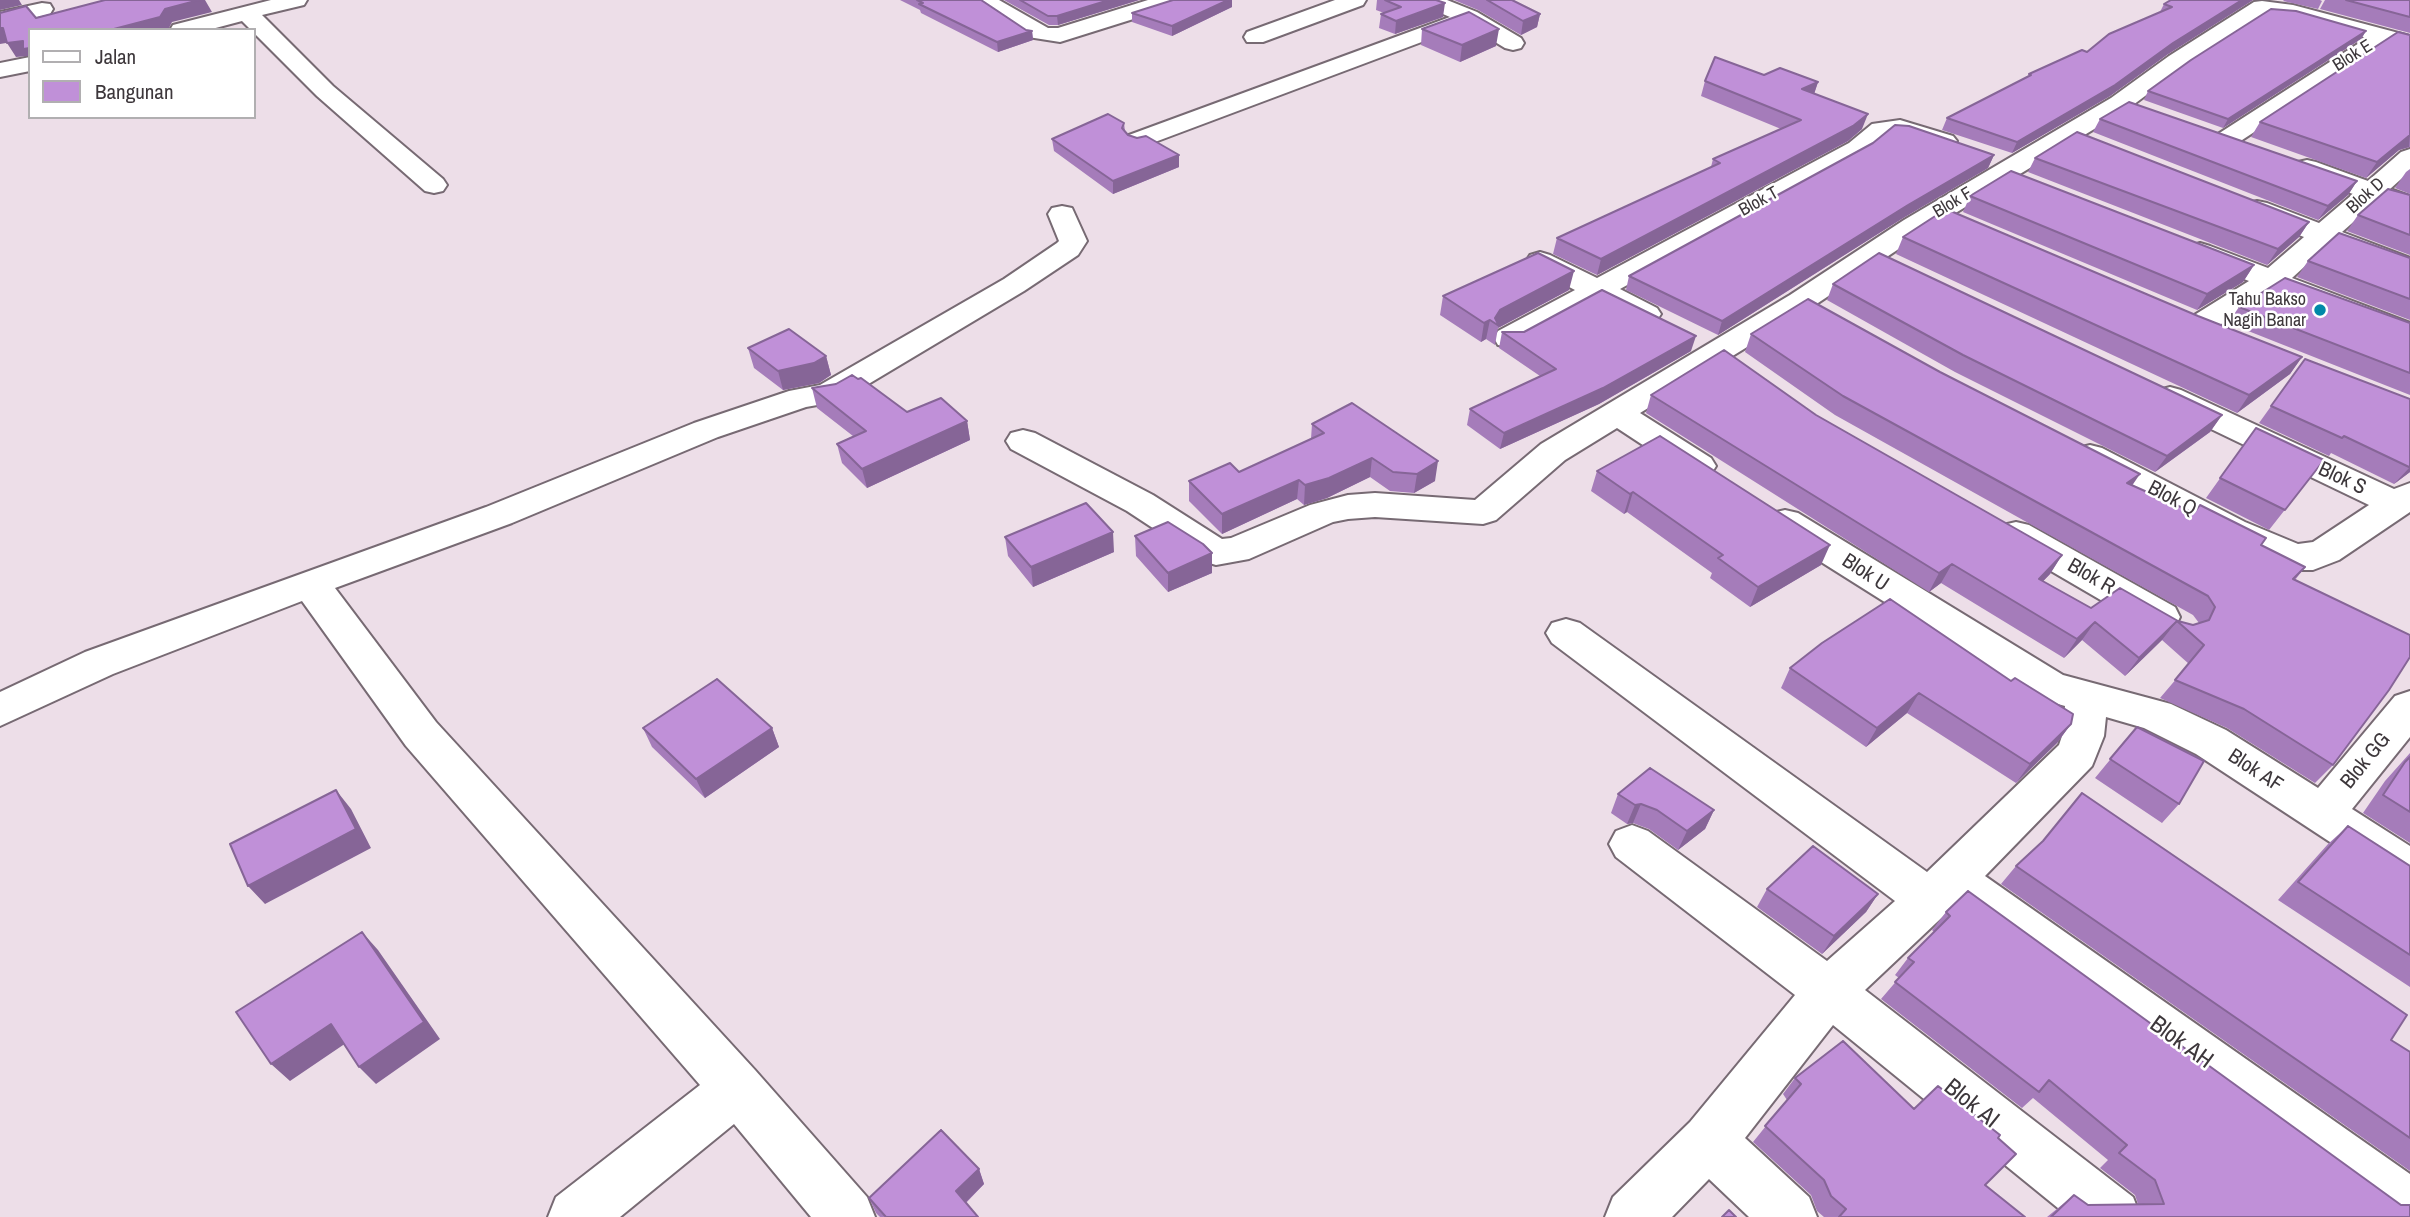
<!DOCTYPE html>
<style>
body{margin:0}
#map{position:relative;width:2410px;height:1217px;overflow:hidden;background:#eddee8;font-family:"Archivo Narrow",sans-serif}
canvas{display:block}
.legend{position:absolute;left:28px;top:28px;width:228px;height:91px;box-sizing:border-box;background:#fff;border:2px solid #b1afb1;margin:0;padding:9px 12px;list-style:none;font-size:21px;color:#3d373b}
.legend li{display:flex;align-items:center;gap:14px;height:35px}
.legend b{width:35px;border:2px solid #b1afb1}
</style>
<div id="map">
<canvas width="2410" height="1217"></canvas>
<ul class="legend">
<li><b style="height:9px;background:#fff"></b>Jalan</li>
<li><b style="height:19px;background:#c090d8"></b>Bangunan</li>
</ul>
</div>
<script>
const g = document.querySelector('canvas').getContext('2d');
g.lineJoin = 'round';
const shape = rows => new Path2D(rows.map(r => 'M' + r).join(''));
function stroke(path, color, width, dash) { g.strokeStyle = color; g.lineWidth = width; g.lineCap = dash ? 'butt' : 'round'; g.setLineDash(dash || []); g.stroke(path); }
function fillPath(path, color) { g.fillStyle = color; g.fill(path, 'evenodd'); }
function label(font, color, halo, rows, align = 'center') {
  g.font = font + ' "Archivo Narrow",sans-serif'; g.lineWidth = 5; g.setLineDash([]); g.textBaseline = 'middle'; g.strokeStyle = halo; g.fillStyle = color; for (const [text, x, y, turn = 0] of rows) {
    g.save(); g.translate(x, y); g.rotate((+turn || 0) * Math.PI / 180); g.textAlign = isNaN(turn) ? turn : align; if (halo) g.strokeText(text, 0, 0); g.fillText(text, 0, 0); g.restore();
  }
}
const minor = shape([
 [271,0,307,0,304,5,262,15,333,86,443,179,447,185,443,191,434,193,425,191,317,96,242,21,208,30,170,30,173,25,271,0],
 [973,0,999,0,1048,28,1058,28,1148,0,1181,0,1178,5,1060,42,1028,37,973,0],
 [1335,0,1366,0,1363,5,1263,42,1247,42,1244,37,1247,32,1335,0],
 [1418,0,1447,0,1477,12,1521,38,1524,43,1521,48,1513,50,1505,48,1467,25,1147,145,1138,148,1129,145,1125,140,1129,135,1450,17,1421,5,1418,0],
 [2262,1,2293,5,2410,36,2410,50,2388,44,2236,144,2227,147,2218,144,2214,139,2218,134,2367,38,2292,17,2266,14,2185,66,2129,108,1924,232,1812,307,1640,413,1711,458,1716,466,1711,474,1699,477,1687,474,1617,428,1565,460,1496,520,1483,524,1375,517,1348,519,1333,522,1249,559,1216,565,1203,561,1127,511,1011,449,1006,441,1011,433,1023,430,1035,433,1153,495,1222,539,1231,538,1310,505,1348,495,1375,493,1475,500,1541,444,1790,295,1904,220,2111,98,2169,56,2254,2,2262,1],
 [42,3,50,4,53,9,50,14,0,26,0,12,42,3],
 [30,57,30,71,0,77,0,63,30,57],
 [1900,120,1953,136,1957,141,1953,146,1944,149,1899,135,1888,136,1867,153,1620,289,1657,308,1661,314,1657,320,1646,323,1635,320,1598,302,1520,345,1509,347,1498,345,1494,338,1498,331,1575,290,1530,267,1526,261,1530,255,1540,252,1550,255,1597,278,1849,143,1872,124,1900,120],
 [2410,149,2410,171,2390,189,2410,196,2410,213,2376,202,2342,232,2410,258,2410,277,2327,246,2292,278,2410,323,2410,343,2274,291,2210,331,2199,334,2188,331,2184,325,2188,319,2249,281,2190,258,2186,252,2190,246,2200,243,2210,246,2268,268,2304,237,2247,215,2243,209,2247,203,2257,201,2267,203,2319,223,2353,194,2298,174,2294,168,2298,162,2307,160,2316,162,2368,181,2401,152,2410,149],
 [1062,206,1072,208,1087,241,1078,255,1024,291,840,401,806,407,718,437,512,523,335,588,436,722,755,1070,867,1197,875,1217,811,1217,734,1124,620,1217,548,1217,556,1197,700,1085,406,746,302,601,113,674,0,726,0,692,85,652,486,507,694,423,789,391,820,385,1004,279,1057,243,1059,241,1048,214,1052,208,1062,206],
 [2170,387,2181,390,2394,489,2410,483,2410,512,2339,560,2313,570,2298,570,2266,562,2219,540,2078,464,2073,456,2078,448,2090,445,2102,448,2245,522,2298,544,2313,542,2369,505,2159,404,2154,397,2159,390,2170,387],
 [1785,510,1798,513,2063,675,2171,704,2226,730,2318,788,2395,696,2410,691,2410,737,2352,809,2410,846,2410,890,2394,884,2196,754,2144,728,2106,717,2104,736,2092,766,1985,876,2410,1174,2410,1217,2377,1217,1954,906,1865,990,2133,1197,2141,1217,2069,1217,1833,1025,1745,1138,1809,1197,1817,1217,1749,1217,1709,1179,1672,1217,1605,1217,1613,1197,1690,1122,1795,995,1616,857,1609,844,1616,831,1632,825,1648,831,1827,961,1895,901,1552,643,1546,633,1552,623,1566,619,1580,623,1927,872,2059,745,2062,736,2065,706,2037,698,1772,531,1767,522,1772,513,1785,510],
 [2016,522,2029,525,2175,607,2180,617,2175,627,2161,631,2147,627,2003,543,1998,534,2003,525,2016,522]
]);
const wall = shape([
 [900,0,981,0,1026,30,1032,31,1033,40,998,52,921,13,920,10],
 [1004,0,1139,0,1058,25,1049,25],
 [1377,0,1436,0,1443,17,1395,34,1379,28,1381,14,1384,13,1376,10],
 [1454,0,1512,0,1540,14,1537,27,1521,35,1478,10],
 [2171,0,2253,0,2168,54,2110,96,2012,153,1942,130,1947,118,2028,77,2029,74,2087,52,2160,12,2164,4],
 [2284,0,2320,0,2322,1,2318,9,2283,1],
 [2325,0,2410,0,2410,33,2320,9],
 [1232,7,1172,36,1132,22,1132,13],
 [1422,29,1496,46,1460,62,1421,45],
 [2366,31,2361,39,2223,128,2144,100,2148,91],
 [2410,35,2410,147,2399,150,2366,178,2251,137,2260,122],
 [1764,75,1818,82,1814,94,1862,129,1848,141,1597,275,1553,254,1557,238,1711,167,1713,159,1781,129,1701,96,1705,81],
 [2100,119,2357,181,2348,195,2318,220,2093,132],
 [1124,123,1125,131,1128,135,1179,155,1179,167,1113,194,1054,151,1052,139],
 [1994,155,1988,168,1903,218,1718,335,1626,290,1629,276],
 [2035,158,2309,222,2299,237,2267,265,2028,172],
 [2410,169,2410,194,2395,188,2406,172],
 [2410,195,2410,255,2347,231,2358,215],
 [1970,196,2254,265,2243,282,2197,310,1963,212],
 [1903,237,2198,316,2302,357,2290,374,2237,413,1896,254],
 [2410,258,2410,320,2297,277,2308,261],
 [1833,284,2222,415,2210,432,2155,472,1955,372,1827,300],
 [1569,290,1498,328,1495,345,1486,339,1481,342,1440,315,1443,296],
 [2239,307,2410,323,2410,395,2228,323],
 [1502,332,1691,351,1599,404,1500,449,1467,425,1470,409,1540,376,1499,348],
 [1751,334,2132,486,2261,545,2305,567,2295,580,2333,765,2315,783,2227,728,2160,698,2189,664,2162,640,2125,676,2082,640,2064,658,1941,583,1929,592,1646,413,1651,395,1816,415,2062,555,2050,574,2043,581,2091,608,2178,621,2193,625,2199,623,2193,615,1835,415,1745,352],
 [748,348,826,356,831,375,819,383,783,390,754,368],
 [2305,359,2410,399,2410,472,2394,484,2331,453,2329,456,2259,423],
 [812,388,907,412,967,421,970,440,867,488,842,463,837,444,853,436,817,408],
 [1312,424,1435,481,1414,493,1390,491,1370,477,1327,498,1304,505,1297,499,1222,534,1189,501,1189,481,1239,472,1311,439],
 [2256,428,2324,460,2269,530,2206,498],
 [1597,471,1821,565,1750,607,1710,578,1712,573,1627,512,1624,514,1591,491],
 [1135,536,1212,573,1168,592,1136,556],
 [1005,537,1114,552,1033,587,1008,556],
 [1822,643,2071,724,2057,743,2016,783,1907,713,1866,747,1781,688,1790,668],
 [2137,727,2179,804,2162,823,2095,778],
 [643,728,772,728,779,747,705,798,652,747],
 [2410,753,2410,843,2363,813,2385,781],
 [1618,794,1714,810,1705,829,1678,850,1649,829,1633,823,1627,824,1611,813],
 [2348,826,2410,866,2410,987,2278,900,2328,844],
 [2016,866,2391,1040,2410,1052,2410,1171,2001,884],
 [1767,889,1878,894,1866,912,1822,954,1757,907],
 [1946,912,2401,1205,2410,1217,2047,1217,2074,1195,2088,1205,2138,1204,2135,1195,2100,1168,2108,1160,2033,1098,2022,1108,1881,999,1899,978,1895,975,1908,958,1934,932,1932,930],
 [1795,1078,1914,1109,1998,1138,1985,1185,2025,1217,1824,1217,1817,1211,1811,1195,1753,1142,1787,1100,1783,1094],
 [979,1169,984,1184,966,1203,978,1217,880,1217,876,1213,869,1198]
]);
const shadedWall = shape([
 [0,0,19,0,22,5,0,10],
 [199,0,205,0,212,12,172,22,168,30,110,30,165,9],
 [1109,0,1139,0,1058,25,1057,16],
 [1228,0,1232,0,1232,7,1172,36,1172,26],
 [2242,0,2253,0,2168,54,2110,96,2012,153,2017,142],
 [1445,3,1443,17,1395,34,1396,21],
 [1540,14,1537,27,1521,35,1523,21],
 [0,28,3,28,12,42,0,44],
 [1499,29,1496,46,1460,62,1462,45],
 [1032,31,1033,40,998,52,997,42],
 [2366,31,2361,39,2223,128,2228,119],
 [23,41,30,48,30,59,28,56,16,57,7,43],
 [1818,82,1813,97,1802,89],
 [1868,114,1862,129,1848,141,1597,275,1601,259],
 [2410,135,2409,147,2399,150,2366,178,2377,162],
 [1179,155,1179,167,1113,194,1113,181],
 [1994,155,1988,168,1903,218,1718,335,1722,321,1908,205],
 [2357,181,2348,195,2318,220,2328,206],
 [2309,222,2299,237,2267,265,2278,249],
 [2254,265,2243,282,2197,310,2207,294],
 [1574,271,1569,290,1498,328,1499,326,1495,318,1500,310],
 [1490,320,1486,339,1481,342,1484,323],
 [1696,336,1691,351,1599,404,1500,449,1504,433],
 [826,356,831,375,819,383,783,390,778,371],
 [2302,357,2290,374,2237,413,2249,395],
 [2222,415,2210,432,2155,472,2167,456],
 [967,421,970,440,867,488,862,469],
 [1372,458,1370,477,1327,498,1304,505,1305,485],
 [1438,461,1435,481,1414,493,1417,474],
 [2410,467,2410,472,2394,484],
 [2140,474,2127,493,2127,483],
 [1299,480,1297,499,1222,534,1222,514],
 [1633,492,1627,512,1624,514,1630,494],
 [1113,532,1114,552,1033,587,1031,567],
 [1830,545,1821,565,1750,607,1758,587],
 [1212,553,1212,573,1168,592,1168,573],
 [2062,555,2050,574,2027,598,2039,579],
 [1952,564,1941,583,1929,592,1939,573],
 [2177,621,2162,640,2125,676,2139,658],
 [2095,622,2082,640,2064,658,2077,639],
 [1919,693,1907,713,1866,747,1877,728],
 [2071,724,2057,743,2016,783,2030,764],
 [772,728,779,747,705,798,696,779],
 [336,790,351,809,371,848,265,904,248,886],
 [1641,804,1633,823,1627,824,1635,805],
 [1714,810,1705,829,1678,850,1687,831],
 [1878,894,1866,912,1822,954,1834,936],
 [362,932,378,950,440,1039,376,1084,359,1067],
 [331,1024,349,1041,290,1081,271,1064],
 [979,1169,984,1184,962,1206,956,1191]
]);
const building = shape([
 [105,0,199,0,165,9,160,17,110,30,30,30,30,48,23,49,23,41,7,43,3,28,0,28,0,13,26,6,36,18,105,0],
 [917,0,981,0,1026,30,1032,31,997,42,919,4,923,3,917,0],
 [1020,0,1109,0,1057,16,1048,16,1020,0],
 [1173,0,1228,0,1172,26,1132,13,1173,0],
 [1385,0,1436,0,1445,3,1396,21,1381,14,1401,7,1385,0],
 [1487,0,1512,0,1540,14,1523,21,1487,0],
 [2171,0,2242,0,2173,43,2115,85,2017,142,1947,118,2031,75,2029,74,2082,50,2087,52,2109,34,2172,7,2164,4,2171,0],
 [2346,0,2410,0,2410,17,2346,0],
 [2271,9,2296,11,2366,31,2228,119,2148,91,2191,60,2271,9],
 [1469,12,1499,29,1462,45,1422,29,1469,12],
 [2398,32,2410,35,2410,135,2377,162,2260,122,2398,32],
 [1715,57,1764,75,1780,68,1818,82,1802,89,1868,114,1853,126,1601,259,1557,238,1720,163,1713,159,1801,120,1705,81,1715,57],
 [2129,102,2357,181,2328,206,2100,119,2129,102],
 [1108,114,1124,123,1122,128,1128,135,1137,138,1146,136,1179,155,1113,181,1052,139,1108,114],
 [1895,125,1909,126,1994,155,1908,205,1722,321,1629,276,1873,143,1895,125],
 [2077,132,2309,222,2278,249,2035,158,2077,132],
 [2011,171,2254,265,2207,294,1970,196,2011,171],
 [2388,189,2410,195,2410,235,2358,215,2388,189],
 [1946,209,2198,316,2302,357,2249,395,1903,237,1946,209],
 [2339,233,2410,258,2410,299,2308,261,2339,233],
 [1538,253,1574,271,1500,310,1495,318,1499,326,1490,320,1484,323,1443,296,1538,253],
 [1879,253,2222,415,2167,456,1963,355,1833,284,1879,253],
 [2285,278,2410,323,2410,373,2239,307,2285,278],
 [1602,290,1696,336,1603,388,1504,433,1470,409,1556,369,1502,332,1524,332,1602,290],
 [1808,299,1940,372,2140,474,2127,483,2194,513,2200,505,2266,538,2261,545,2305,567,2293,579,2410,635,2410,657,2389,690,2333,765,2244,709,2175,680,2204,645,2177,621,2139,658,2095,622,2077,639,1952,564,1939,573,1651,395,1724,350,1816,415,2062,555,2039,579,2091,608,2120,588,2178,621,2193,625,2209,620,2215,607,2208,596,1843,396,1751,334,1808,299],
 [789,329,826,356,814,363,778,371,748,348,789,329],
 [2305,359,2410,399,2410,467,2409,467,2344,436,2342,438,2271,406,2305,359],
 [852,375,858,379,861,378,907,412,941,398,967,421,862,469,837,444,866,431,812,388,836,384,852,375],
 [1352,403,1438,461,1417,474,1393,472,1372,458,1329,478,1305,485,1299,480,1222,514,1189,481,1230,463,1239,472,1324,433,1312,424,1352,403],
 [2256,428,2324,460,2285,510,2220,478,2256,428],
 [1660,436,1830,545,1758,587,1718,558,1723,555,1633,492,1630,494,1597,471,1660,436],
 [1086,503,1113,532,1031,567,1005,537,1086,503],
 [1168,522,1203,544,1212,553,1168,573,1135,536,1168,522],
 [1890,599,2011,681,2015,678,2073,714,2071,724,2030,764,1919,693,1877,728,1790,668,1822,643,1890,599],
 [717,679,772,728,696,779,643,728,717,679],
 [2137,727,2204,761,2179,804,2110,759,2137,727],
 [2410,757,2410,812,2383,795,2405,762,2410,757],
 [1650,768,1714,810,1687,831,1657,810,1641,804,1635,805,1618,794,1650,768],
 [336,790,356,829,248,886,230,844,336,790],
 [2082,793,2407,1015,2391,1040,2410,1052,2410,1138,2016,866,2043,841,2082,793],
 [2348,826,2410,866,2410,955,2298,882,2348,826],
 [1813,846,1878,894,1834,936,1767,889,1813,846],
 [1968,891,2401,1205,2410,1205,2410,1217,2051,1217,2074,1195,2088,1205,2164,1204,2155,1180,2119,1153,2127,1145,2049,1080,2039,1092,1895,982,1914,962,1908,958,1950,916,1946,912,1968,891],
 [362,932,424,1022,359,1067,331,1024,271,1064,236,1012,362,932],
 [1843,1041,1914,1109,1938,1086,2000,1135,1998,1138,2016,1154,1985,1185,2025,1217,1839,1217,1846,1209,1831,1196,1824,1180,1765,1126,1801,1084,1795,1078,1843,1041],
 [941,1130,979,1169,956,1191,978,1217,886,1217,869,1198,941,1130],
 [1729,1210,1736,1217,1722,1217,1729,1210]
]);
const markers = [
 [2320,310,7,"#0088a8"]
];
const farStreetnames = [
 ["Blok E",2353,56,-32],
 ["Blok D",2366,196,-42],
 ["Blok T",1759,202,-29],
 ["Blok F",1953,203,-31]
];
const farPoinames = [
 ["Tahu Bakso",2306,300],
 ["Nagih Banar",2306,321]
];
const streetNames = [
 ["Blok S",2342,479,25],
 ["Blok Q",2172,499,28],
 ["Blok U",1865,573,33],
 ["Blok R",2091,577,30],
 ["Blok GG",2366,761,-51],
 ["Blok AF",2255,771,33]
];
const nearStreetnames = [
 ["Blok AH",2181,1043,36],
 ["Blok AI",1971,1104,39]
];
stroke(minor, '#776a73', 4);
fillPath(minor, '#fff');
fillPath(wall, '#a57cba');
fillPath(shadedWall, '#866597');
fillPath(building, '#c090d8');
stroke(building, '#866597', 2);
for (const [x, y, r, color] of markers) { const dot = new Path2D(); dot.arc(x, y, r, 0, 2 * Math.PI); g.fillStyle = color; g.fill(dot); stroke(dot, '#fff', 2.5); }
label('18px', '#3d373b', '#fff', farStreetnames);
label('18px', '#3d373b', '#fff', farPoinames, 'right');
label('21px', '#3d373b', '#fff', streetNames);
label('24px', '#3d373b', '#fff', nearStreetnames);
</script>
